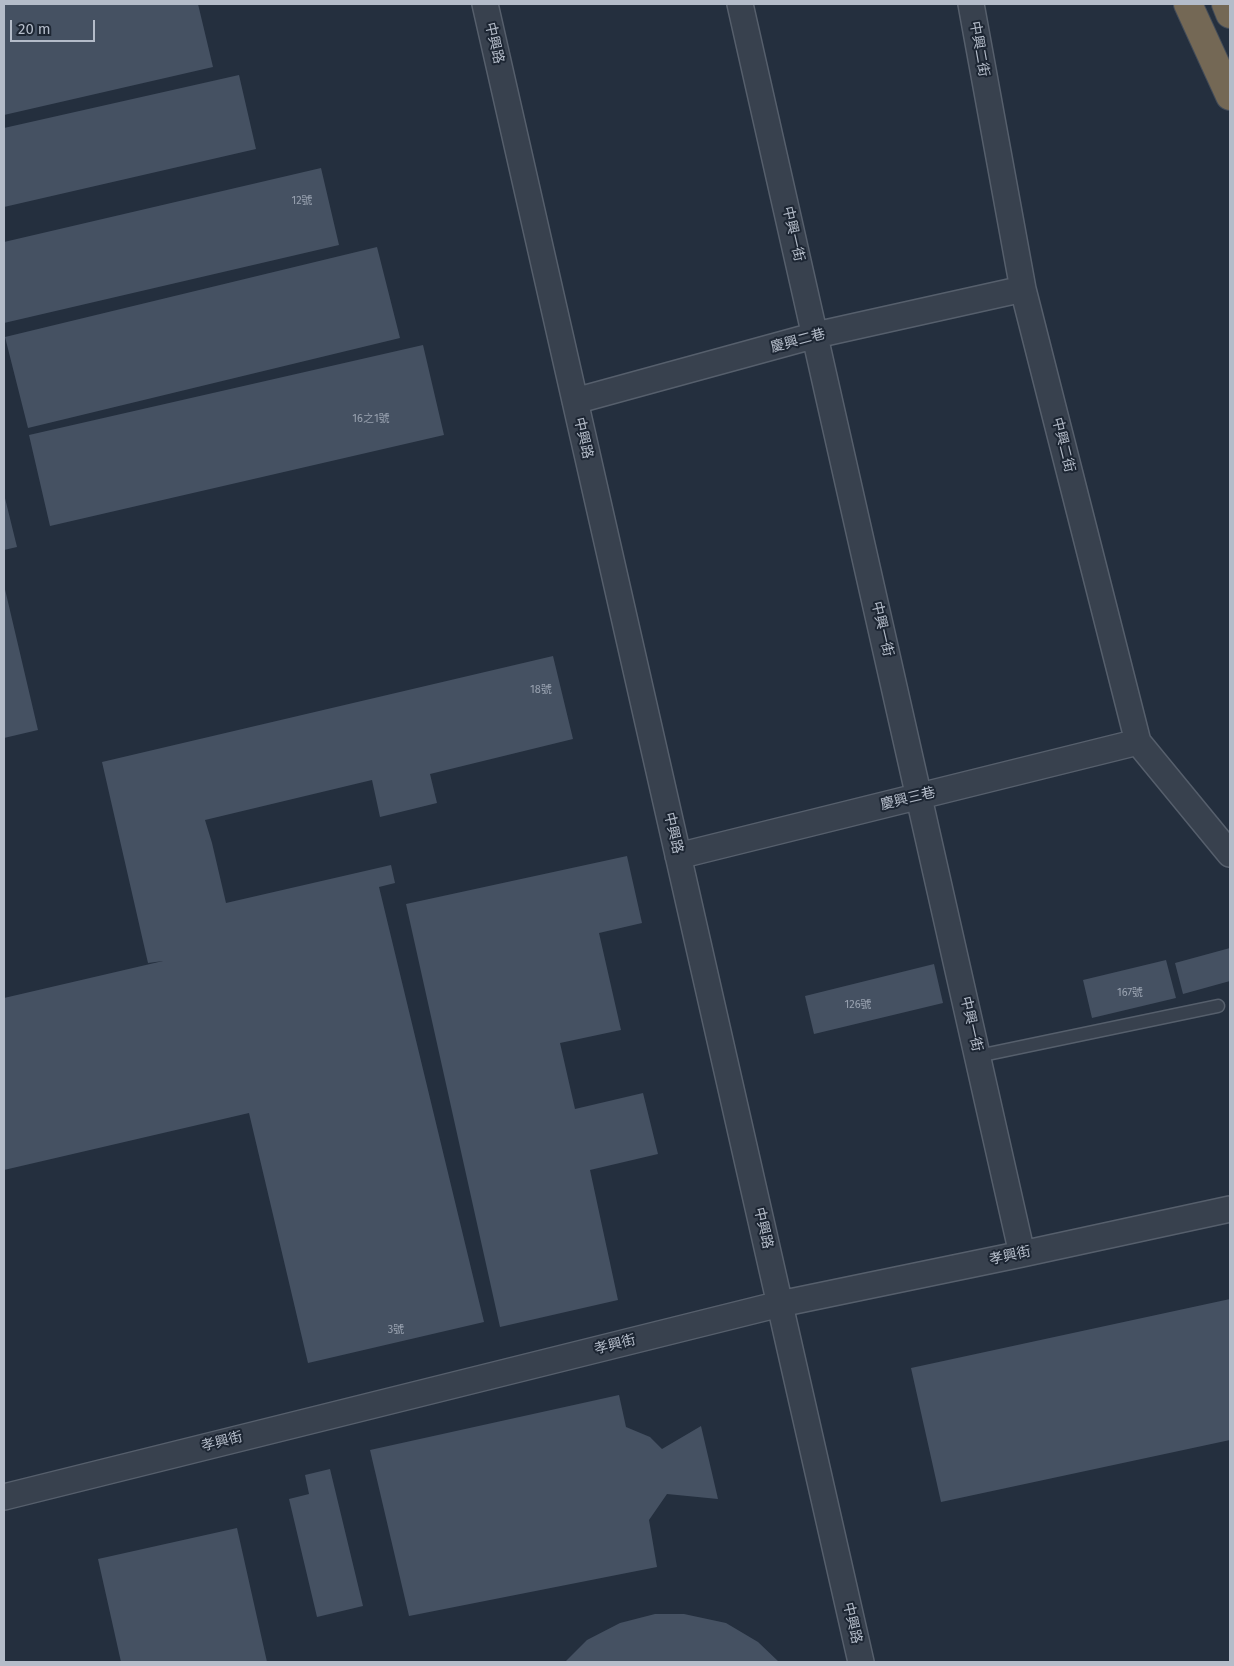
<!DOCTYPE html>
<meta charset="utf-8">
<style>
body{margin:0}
#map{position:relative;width:1234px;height:1666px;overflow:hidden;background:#242f3e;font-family:"Fira Sans",sans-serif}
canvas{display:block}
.frame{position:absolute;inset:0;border:5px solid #b4bcc9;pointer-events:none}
.scale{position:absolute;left:10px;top:20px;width:85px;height:22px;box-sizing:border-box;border:2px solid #b4bcc9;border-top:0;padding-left:6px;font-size:15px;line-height:18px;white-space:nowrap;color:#b4bcc9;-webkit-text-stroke:4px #1d2633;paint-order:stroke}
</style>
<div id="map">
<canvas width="1234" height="1666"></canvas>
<div class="frame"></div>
<div class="scale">20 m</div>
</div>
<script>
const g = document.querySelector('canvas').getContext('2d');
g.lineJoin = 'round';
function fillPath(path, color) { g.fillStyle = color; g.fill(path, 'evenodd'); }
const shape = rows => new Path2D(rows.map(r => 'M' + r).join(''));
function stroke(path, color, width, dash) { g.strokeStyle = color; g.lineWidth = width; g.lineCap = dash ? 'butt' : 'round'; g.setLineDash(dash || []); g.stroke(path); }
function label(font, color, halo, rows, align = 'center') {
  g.font = font + ' "Fira Sans","Noto Sans TC",sans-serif'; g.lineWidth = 4; g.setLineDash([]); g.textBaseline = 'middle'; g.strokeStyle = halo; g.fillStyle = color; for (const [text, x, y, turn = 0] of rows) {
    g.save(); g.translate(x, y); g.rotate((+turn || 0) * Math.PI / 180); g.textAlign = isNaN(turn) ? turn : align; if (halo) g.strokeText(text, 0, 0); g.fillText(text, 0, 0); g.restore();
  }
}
const building = shape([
 [4,4,198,4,213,67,4,115],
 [239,75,256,149,4,207,4,128],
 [321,168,339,245,4,323,4,242],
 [377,247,400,338,28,428,5,337],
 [423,345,444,435,50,526,29,435],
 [4,494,17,547,4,550],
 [4,585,38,730,4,738],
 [553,656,573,739,430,774,437,803,380,817,372,780,205,820,212,843,226,903,391,865,395,883,379,887,484,1322,308,1363,249,1113,4,1170,4,998,163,961,148,963,102,762],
 [627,856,642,923,599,933,621,1030,560,1043,575,1109,643,1093,658,1154,590,1170,618,1300,500,1327,406,904],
 [1230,948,1230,981,1183,994,1175,963],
 [1166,960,1176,998,1092,1018,1083,980],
 [934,964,943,1003,814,1034,805,996],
 [1230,1299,1230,1440,941,1502,911,1368],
 [619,1395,626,1427,650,1437,662,1449,701,1426,718,1499,667,1494,649,1520,657,1567,409,1616,370,1450],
 [330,1469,363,1606,317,1617,289,1499,309,1494,305,1475],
 [237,1528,267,1662,121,1662,98,1559],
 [655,1614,684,1614,726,1623,758,1642,779,1662,565,1662,587,1640,620,1623]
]);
const lane = shape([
 [978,1056,1218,1006]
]);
const street = shape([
 [485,4,861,1662],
 [740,4,1022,1254],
 [971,4,1023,289,1138,742,1230,854],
 [575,401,816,335,1023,289],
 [678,856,1138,742],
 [4,1497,780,1304,1022,1254,1230,1209]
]);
const highway = shape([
 [1188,4,1230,96],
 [1226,4,1230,14]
]);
const numberNames = [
 ["12號",302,201],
 ["16之1號",371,419],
 ["18號",541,690],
 ["167號",1130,993],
 ["126號",858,1005],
 ["3號",396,1330]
];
const streetNames = [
 ["中興路",494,43,77],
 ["中興二街",979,49,80],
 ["中興一街",793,234,77],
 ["慶興二巷",798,341,-15],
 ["中興路",583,438,77],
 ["中興二街",1063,445,76],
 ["中興一街",882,629,77],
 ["慶興三巷",908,799,-14],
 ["中興路",673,833,77],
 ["中興一街",971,1024,77],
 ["中興路",763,1228,77],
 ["孝興街",1010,1256,-12],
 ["孝興街",615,1345,-14],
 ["孝興街",222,1442,-14],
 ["中興路",852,1623,77]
];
fillPath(building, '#455162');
stroke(lane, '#565f6c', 15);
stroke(street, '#565f6c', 28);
stroke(highway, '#434c59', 30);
stroke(lane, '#38414e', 12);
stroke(street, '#38414e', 25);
stroke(highway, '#746855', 28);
label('11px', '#98a1af', null, numberNames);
label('14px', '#b4bcc9', '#1d2633', streetNames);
</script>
